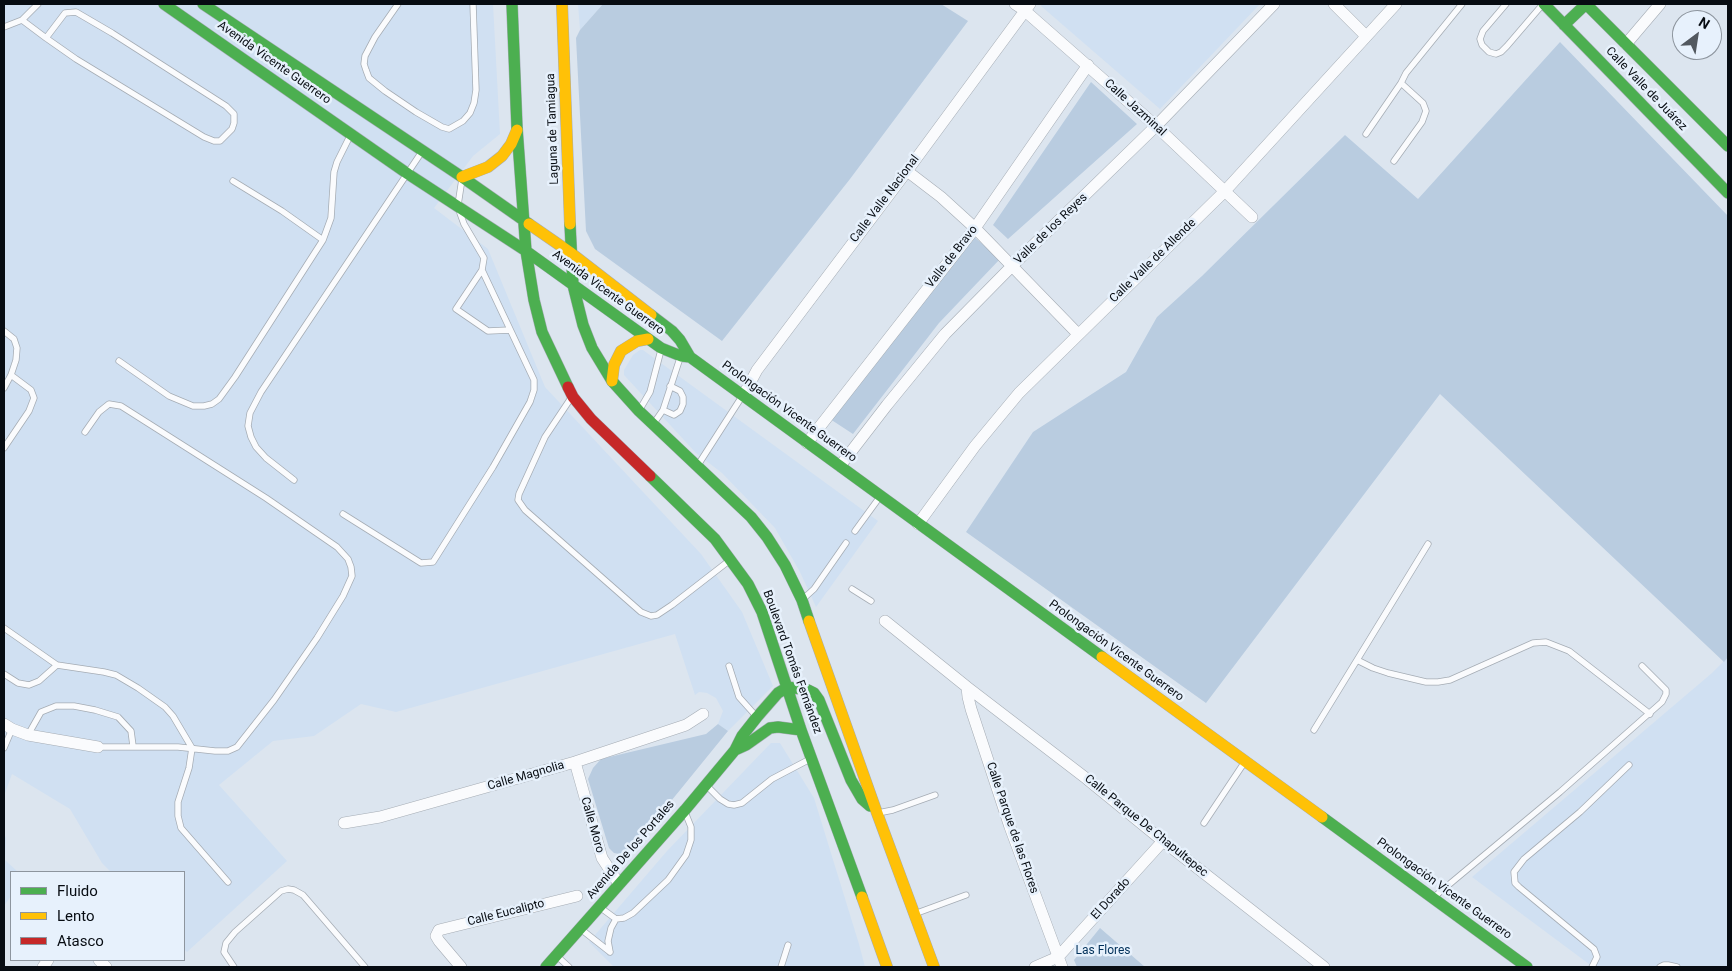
<!DOCTYPE html>
<meta charset="utf-8">
<style>
body{margin:0}
#map{position:relative;width:1732px;height:971px;overflow:hidden;background:#dce5ef;font-family:Roboto,sans-serif}
canvas{display:block}
.frame{position:absolute;inset:0;border:5px solid #070c12;pointer-events:none}
.legend{position:absolute;left:10px;top:871px;width:175px;height:90px;box-sizing:border-box;background:#e7f1fc;border:1px solid #8d959e;margin:0;padding:6px 9px;list-style:none;font-size:15px;color:#070c12}
.legend li{display:flex;align-items:center;gap:10px;height:25px}
.legend b{width:25px;border:1px solid #8d959e}
.north{position:absolute;left:1672px;top:10px;width:50px;height:50px;box-sizing:border-box;background:#e7f1fc;border:1px solid #8d959e;border-radius:50%;rotate:31deg;font-size:14px;font-weight:700;line-height:20px;text-align:center;color:#070c12}
.north::after{content:'';display:block;margin:auto;width:18px;height:22px;background:#52585f;clip-path:polygon(50% 0,100% 100%,50% 72%,0 100%)}
</style>
<div id="map">
<canvas width="1732" height="971"></canvas>
<div class="frame"></div>
<ul class="legend">
<li><b style="height:6px;background:#4caf50"></b>Fluido</li>
<li><b style="height:6px;background:#ffc107"></b>Lento</li>
<li><b style="height:6px;background:#c62828"></b>Atasco</li>
</ul>
<div class="north">N</div>
</div>
<script>
const g = document.querySelector('canvas').getContext('2d');
g.lineJoin = 'round';
function fillPath(path, color) { g.fillStyle = color; g.fill(path, 'evenodd'); }
const shape = rows => new Path2D(rows.map(r => 'M' + r).join(''));
function stroke(path, color, width, dash) { g.strokeStyle = color; g.lineWidth = width; g.lineCap = dash ? 'butt' : 'round'; g.setLineDash(dash || []); g.stroke(path); }
function label(font, color, halo, rows, align = 'center') {
  g.font = font + ' Roboto,sans-serif'; g.lineWidth = 5; g.setLineDash([]); g.textBaseline = 'middle'; g.strokeStyle = halo; g.fillStyle = color; for (const [text, x, y, turn = 0] of rows) {
    g.save(); g.translate(x, y); g.rotate((+turn || 0) * Math.PI / 180); g.textAlign = isNaN(turn) ? turn : align; if (halo) g.strokeText(text, 0, 0); g.fillText(text, 0, 0); g.restore();
  }
}
const built = shape([
 [4,4,493,4,500,134,473,156,434,208,488,249,545,387,701,554,742,612,773,686,728,731,718,724,723,711,716,698,707,693,699,692,695,695,675,634,396,712,361,704,314,736,273,741,219,785,287,861,187,952,184,949,184,872,111,872,102,863,70,809,12,774,4,796],
 [578,4,603,4,580,30],
 [1042,4,1260,4,1160,109,1041,6],
 [640,350,643,350,878,521,816,607,800,572,775,528,722,473,696,453,624,375,624,370,633,355],
 [1728,657,1728,967,1593,967,1472,877,1712,673],
 [771,743,780,743,814,798,859,944,865,967,614,967,589,942,667,851],
 [4,834,6,838,5,860,18,872,11,872,11,896,4,906]
]);
const green = shape([
 [603,4,941,4,968,21,850,179,722,341,595,249,586,231,576,38,580,30],
 [1560,42,1728,216,1728,657,1724,662,1440,394,1206,703,966,532,1033,432,1126,372,1157,317,1202,276,1345,135,1418,199],
 [1091,82,1137,124,1008,239,993,225],
 [973,236,1000,259,939,323,853,434,830,419],
 [718,724,728,731,628,854,624,855,614,853,609,848,588,779,593,768,601,759,706,734],
 [1100,928,1145,967,1077,967,1074,960]
]);
const lane = shape([
 [398,4,375,37,365,56,364,64,366,70,369,78,385,91,416,112,442,127,449,129,463,121,470,113,474,103,476,90,473,4],
 [1506,4,1483,31,1480,39,1482,45,1489,52,1496,54,1501,52,1507,46,1543,4],
 [22,20,46,38,76,59,204,137,214,141,220,141,232,129,234,123,234,114,226,106,112,33,76,12,65,13,46,38],
 [4,27,22,20,38,4],
 [1366,134,1401,83],
 [1394,161,1422,122,1426,111,1423,103,1401,83,1406,73,1462,4],
 [233,181,282,211,323,240],
 [458,205,462,179],
 [482,270,456,309,488,331,510,330],
 [4,331,14,339,17,348,16,360,11,375,4,388],
 [119,361,169,396,193,406,204,406,212,404,219,399,235,377,323,240,331,218,334,172,337,162,350,136],
 [571,398,545,437,519,494,518,500,525,510,641,612,651,616,657,615,672,605,730,560],
 [640,409,650,392,661,350],
 [663,410,674,415,680,411,683,404,683,397,680,391,670,386],
 [654,423,663,410,680,358],
 [85,432,99,412,109,404,121,406,266,498,337,547,348,559,351,567,352,576,343,596,317,638,274,700,237,747,228,751,215,751,178,747,98,747],
 [4,448,29,411,34,398,31,390,11,375],
 [698,465,741,398],
 [294,480,266,458,256,447,251,437,248,426,250,413,261,392,421,153],
 [343,514,421,563,433,562,493,467,530,402,534,390,534,380,482,270,484,258,464,224,460,213],
 [855,531,879,498],
 [1428,544,1357,660,1373,668,1388,673,1426,682,1438,682,1450,680,1533,643,1546,642,1569,651,1650,714],
 [852,589,871,601],
 [803,599,814,589,846,543],
 [4,628,57,665,104,672,116,675,138,688,165,707,173,716,192,748,189,768,178,802,178,816,181,828,228,882],
 [729,666,739,697,756,716],
 [4,674,18,683,29,685,39,681,57,665],
 [1314,730,1357,660],
 [28,735,41,712,56,706,74,706,95,710,118,717,131,731,133,746],
 [4,748,12,729],
 [707,786,720,799,728,804,734,805,742,803,772,779,810,759],
 [878,813,893,810,935,795],
 [1204,823,1244,763],
 [1434,897,1560,792,1662,702,1666,694,1666,690,1642,666],
 [601,908,616,919,624,918,633,913,668,880,686,855,691,840,691,827,685,812],
 [917,913,966,895],
 [582,930,610,952],
 [610,952,608,941,611,928,616,919],
 [558,957,569,967],
 [234,967,224,952,226,943,235,932,281,891,288,889,294,890,303,895,365,967],
 [781,967,788,945],
 [1592,967,1597,957,1594,949,1519,887,1515,883,1514,872,1524,859,1580,812,1629,765],
 [1660,967,1664,965,1668,965,1677,967]
]);
const street = shape([
 [1015,4,1024,10,1156,126,1252,217],
 [1334,4,1366,36],
 [1626,44,1660,4],
 [907,171,941,197,975,228,1078,334],
 [743,396,757,370,907,171,1030,4],
 [807,443,975,228,1088,65],
 [840,466,887,405,945,334,1013,265,1156,126,1274,4],
 [918,524,975,446,1019,393,1225,191,1396,4],
 [885,621,967,687,1087,779,1163,841,1324,967],
 [967,687,968,697,971,709,1010,827,1062,967],
 [4,724,12,729,28,735,98,747],
 [575,762,602,858,619,884],
 [344,823,380,817,575,762,686,725,703,714],
 [99,960,106,967],
 [43,967,48,960],
 [461,967,439,941,436,936,439,930,577,896],
 [1035,967,1058,957,1163,841]
]);
const fast = shape([
 [164,4,408,174,526,251,661,348,681,356,690,357],
 [203,4,462,177,529,224],
 [512,4,517,128,526,251,534,300,542,332,568,387],
 [1544,4,1728,193],
 [1564,25,1586,4,1728,146],
 [570,224,573,285,583,325,592,348,612,381,639,411,751,517,767,537,785,565,802,600,809,621],
 [651,315,672,331,680,340,690,357,1102,657],
 [650,476,715,539,748,584,762,612,801,730,862,897],
 [735,750,746,745,770,728,778,727,801,730],
 [1322,817,1527,967],
 [546,967,685,810,735,750,742,736,757,717,778,693,788,687,808,690,814,693,819,700,851,780,862,799,870,806]
]);
const slow = shape([
 [562,4,570,224],
 [462,177,488,167,502,156,511,144,517,130],
 [529,224,571,253,651,315],
 [612,381,614,365,621,351,637,341,648,339],
 [809,621,877,813,934,967],
 [1102,657,1322,817],
 [862,897,887,967]
]);
const jam = shape([
 [568,387,573,397,591,419,650,476]
]);
const streetNames = [
 ["Avenida Vicente Guerrero",274,63,35],
 ["Calle Valle de Juárez",1646,89,46],
 ["Calle Jazminal",1135,108,42],
 ["Laguna de Tamiagua",553,129,-92],
 ["Calle Valle Nacional",885,199,-53],
 ["Valle de los Reyes",1051,229,-44],
 ["Valle de Bravo",952,257,-52],
 ["Calle Valle de Allende",1153,261,-44],
 ["Avenida Vicente Guerrero",608,293,36],
 ["Prolongación Vicente Guerrero",789,412,36],
 ["Prolongación Vicente Guerrero",1116,651,36],
 ["Boulevard Tomás Fernández",792,662,70],
 ["Calle Magnolia",526,776,-16],
 ["Calle Moro",592,825,74],
 ["Calle Parque De Chapultepec",1146,826,39],
 ["Calle Parque de las Flores",1012,828,71],
 ["Avenida De los Portales",631,850,-49],
 ["Prolongación Vicente Guerrero",1444,889,36],
 ["El Dorado",1111,899,-48],
 ["Calle Eucalipto",506,913,-14]
];
const parkNames = [
 ["Las Flores",1103,951]
];
fillPath(built, '#d0e0f2');
fillPath(green, '#b9cce0');
stroke(lane, '#a5acb4', 7);
stroke(street, '#a5acb4', 12);
stroke(fast, '#a5acb4', 12);
stroke(slow, '#a5acb4', 12);
stroke(jam, '#a5acb4', 12);
stroke(lane, '#fafbfd', 5.5);
stroke(street, '#fafbfd', 11);
stroke(fast, '#4caf50', 11);
stroke(slow, '#ffc107', 11);
stroke(jam, '#c62828', 11);
label('12px', '#070c12', '#e7f1fc', streetNames);
label('12px', '#013059', '#e7f1fc', parkNames);
</script>
